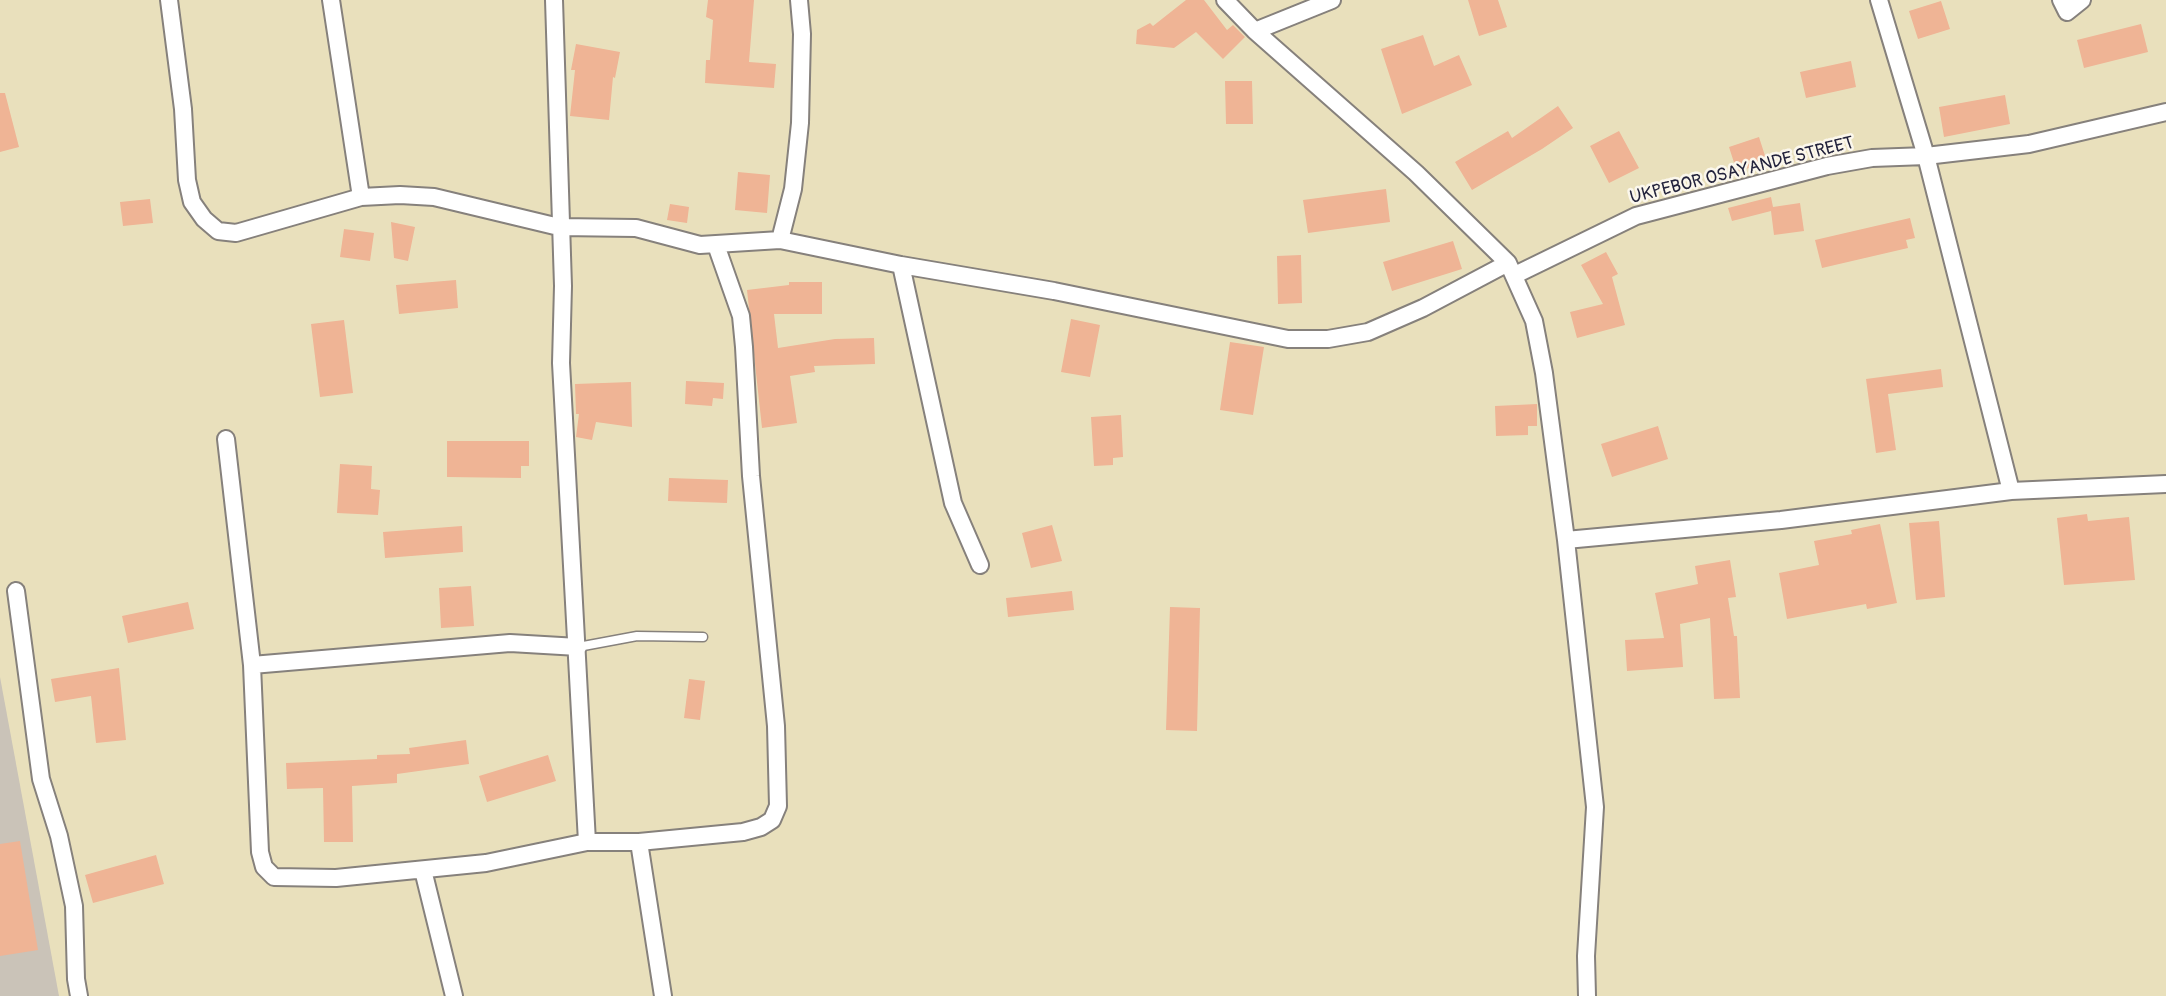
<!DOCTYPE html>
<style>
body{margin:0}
canvas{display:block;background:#e9e0bc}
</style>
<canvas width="2166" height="996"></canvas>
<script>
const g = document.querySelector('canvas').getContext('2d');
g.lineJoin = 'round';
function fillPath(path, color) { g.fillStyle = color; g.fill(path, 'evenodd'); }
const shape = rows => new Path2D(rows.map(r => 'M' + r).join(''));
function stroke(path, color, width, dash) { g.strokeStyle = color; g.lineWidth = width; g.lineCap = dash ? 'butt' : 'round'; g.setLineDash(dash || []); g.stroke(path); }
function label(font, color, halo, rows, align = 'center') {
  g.font = font + ' Pangolin,sans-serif'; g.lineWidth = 5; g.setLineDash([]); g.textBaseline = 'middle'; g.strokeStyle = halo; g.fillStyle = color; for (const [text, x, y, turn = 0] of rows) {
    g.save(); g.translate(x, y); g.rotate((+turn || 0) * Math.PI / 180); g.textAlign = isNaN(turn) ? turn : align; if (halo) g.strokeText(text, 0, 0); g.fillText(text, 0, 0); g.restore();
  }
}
const industrial = shape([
 [0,677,59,996,0,996]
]);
const building = shape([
 [708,0,754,0,749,62,776,64,774,88,705,83,706,60,710,60,713,20,706,17],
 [1186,0,1204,0,1227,30,1233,25,1245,37,1223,59,1196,32,1174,48,1136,44,1137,30,1150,23,1153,26],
 [1468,0,1498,0,1507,27,1479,36],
 [1941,1,1950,29,1918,39,1909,11],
 [2141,24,2148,52,2084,68,2077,40],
 [1423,35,1434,66,1459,55,1472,85,1402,114,1381,49],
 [576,44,620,52,615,78,613,77,609,120,570,116,575,70,571,70],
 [1851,61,1856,87,1806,98,1800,72],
 [1225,81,1252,81,1253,124,1226,124],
 [0,93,5,93,19,147,0,152],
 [2005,95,2010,124,1944,137,1939,107],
 [1558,106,1573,128,1542,149,1472,190,1455,162,1508,131,1512,138],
 [1619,131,1639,168,1609,183,1590,146],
 [1759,137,1767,162,1737,172,1729,147],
 [738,172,770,175,767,213,735,210],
 [1386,189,1390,222,1308,233,1303,200],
 [1771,197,1773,207,1800,203,1804,231,1774,235,1771,211,1732,221,1728,208],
 [150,199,153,223,123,226,120,202],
 [670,204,689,207,687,223,667,220],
 [1910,218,1915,238,1906,240,1908,248,1822,268,1815,240],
 [391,222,415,227,408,261,394,258],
 [344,229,374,233,370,261,340,257],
 [1453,241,1462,269,1392,291,1383,262],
 [1606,252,1618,274,1612,277,1625,325,1577,338,1570,312,1603,304,1581,265],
 [1301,255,1302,303,1278,304,1277,256],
 [456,280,458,308,399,314,396,285],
 [789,282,822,282,822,314,774,314,778,348,835,339,874,338,875,364,814,366,815,372,790,376,797,423,762,428,747,290,789,285],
 [1071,319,1100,325,1090,377,1061,372],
 [344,320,353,393,320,397,311,324],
 [1230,342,1264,347,1253,415,1220,410],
 [1941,369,1943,387,1888,394,1896,450,1876,453,1866,379],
 [686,381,724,383,723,399,713,398,712,406,685,404],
 [631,382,632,427,596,422,592,440,576,437,579,414,576,414,575,384],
 [1537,404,1537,426,1528,426,1528,435,1496,436,1495,406],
 [1121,415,1123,457,1113,458,1113,465,1094,466,1091,417],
 [1658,426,1668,459,1612,477,1601,444],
 [447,441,529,441,529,466,521,466,521,478,447,477],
 [340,464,372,466,371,489,380,490,378,515,337,513],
 [669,478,728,480,727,503,668,501],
 [2087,514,2088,521,2129,517,2135,580,2064,585,2057,518],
 [1939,521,1945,597,1916,600,1909,523],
 [1880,524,1897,603,1867,609,1866,604,1787,619,1779,573,1819,565,1814,541,1852,534,1851,530],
 [1052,525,1062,561,1031,568,1022,533],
 [462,526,463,552,385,558,383,532],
 [1730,560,1736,597,1728,598,1734,636,1737,636,1740,698,1714,699,1710,618,1680,624,1683,667,1627,671,1625,640,1664,638,1655,593,1698,584,1695,566],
 [471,586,474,626,441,628,439,588],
 [1072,591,1074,610,1008,617,1006,598],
 [188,602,194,629,128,643,122,616],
 [1170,607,1200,608,1197,731,1166,730],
 [119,668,126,740,96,743,91,696,55,702,51,679],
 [689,679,705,681,700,720,684,718],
 [466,740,469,764,397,774,397,783,352,786,353,842,324,842,323,788,287,789,286,763,377,759,377,755,410,754,409,748],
 [548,755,556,781,487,802,479,776],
 [20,841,38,950,0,956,0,844],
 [156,855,164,884,93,903,85,875]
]);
const lane = shape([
 [578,647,637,636,703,637]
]);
const street = shape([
 [169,0,183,109,187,180,192,202,204,219,218,231,236,233,361,197,400,195,434,197,559,227,636,228,700,245,780,240,901,265,1054,291,1288,339,1328,339,1368,332,1423,308,1508,263],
 [331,0,361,197],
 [1225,0,1255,31],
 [1332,0,1255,31,1416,173,1508,263,1534,321,1544,373,1566,540],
 [1879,0,1926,156,2011,491],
 [2061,0,2067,12,2082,0],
 [780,240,793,189,800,123,802,34,799,0],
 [901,265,953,503,980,565],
 [1515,275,1636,216,1827,166,1872,158,1926,156,2029,144,2166,112],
 [226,439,252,665,260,852,264,867,274,877,336,878,486,863,587,842,561,363,563,286,554,0],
 [16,591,41,779,59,836,74,906,76,979,79,996],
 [252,665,510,643,578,647],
 [587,842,639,842,663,996],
 [639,842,743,832,761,827,772,820,778,806,776,726,751,476,744,347,741,316,716,245],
 [423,870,454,996],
 [1587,996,1586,956,1595,807,1566,540,1781,520,2011,491,2166,484]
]);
const streetNames = [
 ["UKPEBOR OSAYANDE STREET",1742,171,-14]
];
fillPath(industrial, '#cac3b8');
fillPath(building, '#efb495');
stroke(lane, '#86817c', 11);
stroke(street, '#86817c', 20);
stroke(lane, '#fff', 8);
stroke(street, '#fff', 16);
label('18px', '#22223b', '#fbf7ec', streetNames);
</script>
